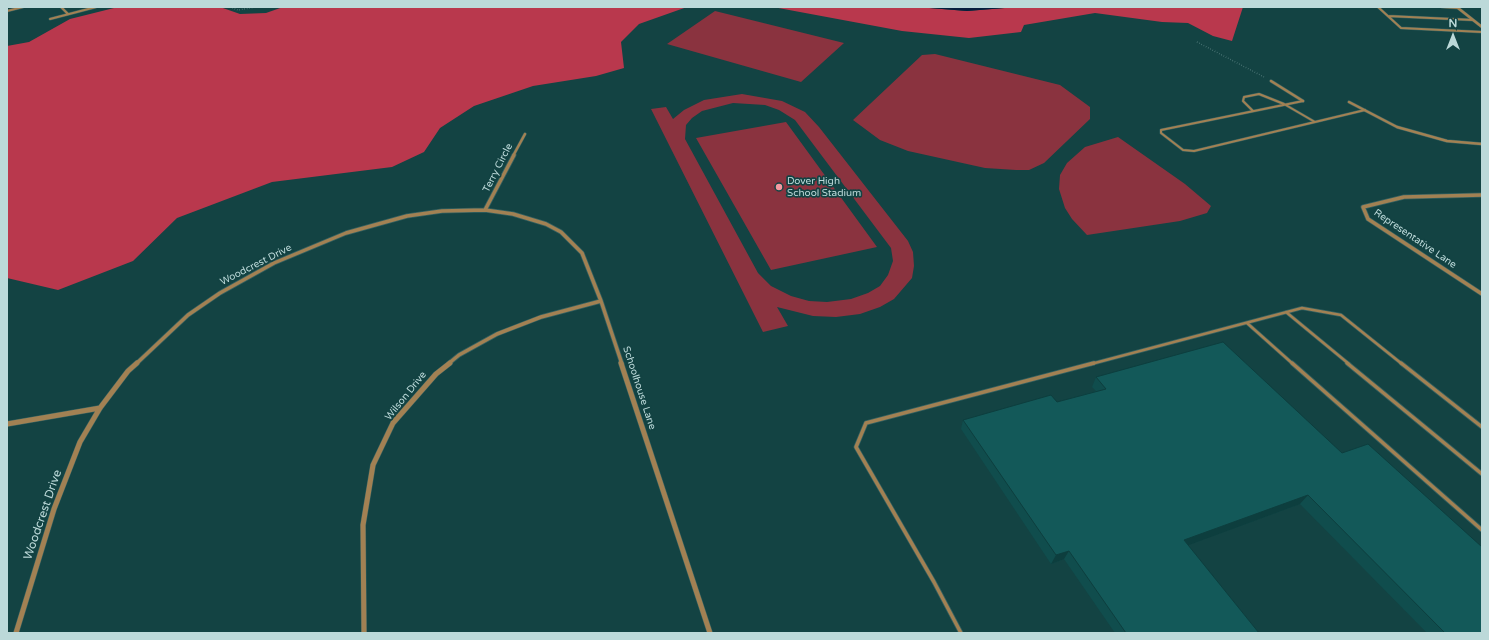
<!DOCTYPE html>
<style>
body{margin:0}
#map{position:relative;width:1489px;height:640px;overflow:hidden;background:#134343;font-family:"Varela Round",sans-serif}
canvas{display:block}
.frame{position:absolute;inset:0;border:8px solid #bcd9d9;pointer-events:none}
.north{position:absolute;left:1433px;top:16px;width:40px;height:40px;-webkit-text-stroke:3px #134343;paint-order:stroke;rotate:0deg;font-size:11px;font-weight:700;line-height:16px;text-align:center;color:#bcd9d9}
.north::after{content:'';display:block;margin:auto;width:14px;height:18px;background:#bcd9d9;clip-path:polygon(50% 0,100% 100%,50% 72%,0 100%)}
</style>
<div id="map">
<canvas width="1489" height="640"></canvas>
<div class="frame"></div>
<div class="north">N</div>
</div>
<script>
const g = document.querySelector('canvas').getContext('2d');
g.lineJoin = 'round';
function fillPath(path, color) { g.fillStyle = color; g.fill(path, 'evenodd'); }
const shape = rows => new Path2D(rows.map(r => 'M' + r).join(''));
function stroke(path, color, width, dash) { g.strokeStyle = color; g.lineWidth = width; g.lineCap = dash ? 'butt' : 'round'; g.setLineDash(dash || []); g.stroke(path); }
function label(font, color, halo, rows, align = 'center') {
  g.font = font + ' "Varela Round",sans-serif'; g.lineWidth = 3.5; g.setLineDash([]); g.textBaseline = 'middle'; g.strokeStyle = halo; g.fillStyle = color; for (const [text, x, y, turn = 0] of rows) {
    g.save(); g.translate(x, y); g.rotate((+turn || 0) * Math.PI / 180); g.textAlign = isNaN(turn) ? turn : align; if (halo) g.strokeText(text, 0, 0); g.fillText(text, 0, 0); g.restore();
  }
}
const green = shape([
 [715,11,844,43,801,82,667,44],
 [935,54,1060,85,1090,107,1090,119,1044,163,1029,170,1016,170,985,168,908,151,880,140,853,120,922,55],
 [742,94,782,101,805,112,819,127,908,241,913,252,914,266,912,278,894,299,880,307,860,314,836,317,813,316,777,307,788,326,763,332,651,109,666,107,673,119,684,110,704,100],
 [733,103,765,105,779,110,795,120,891,248,893,261,888,275,880,286,868,293,851,299,827,302,809,301,791,296,771,286,758,273,685,139,686,125,692,118,702,111],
 [786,122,877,247,771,270,696,138],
 [1118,137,1185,184,1211,206,1207,213,1180,221,1087,235,1072,219,1065,208,1059,189,1060,175,1067,163,1085,147]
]);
const forest = shape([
 [118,7,220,7,240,14,266,13,283,7,687,7,639,24,621,42,624,68,596,76,533,86,474,106,440,128,424,152,392,167,272,182,177,218,133,261,58,290,7,278,7,46,29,42,70,19],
 [773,7,917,7,967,11,1017,7,1243,7,1232,41,1213,36,1188,23,1162,22,1095,13,1024,25,1021,32,969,38,902,31]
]);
const water = shape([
 [917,7,1017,7,967,11]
]);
const path = shape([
 [230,7,238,10,256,7],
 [1197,42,1264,77]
]);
const laneFar2 = shape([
 [61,7,68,14],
 [1378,7,1401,28,1482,32],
 [1442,7,1458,8],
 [7,11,23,7],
 [1388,16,1473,20],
 [50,19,96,7],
 [1303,101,1161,130,1161,133,1183,150,1194,151,1365,110],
 [1253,111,1243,101,1244,97,1259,94,1284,104,1315,122]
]);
const laneFar1 = shape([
 [1286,312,1349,364],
 [1247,323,1293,364],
 [1091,364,1302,308,1341,315,1402,364]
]);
const lane = shape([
 [1292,363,1482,530],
 [1347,363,1482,474],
 [1401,363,1482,427],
 [961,633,934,582,856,447,866,423,1094,363]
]);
const streetFar2 = shape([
 [1458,8,1482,27],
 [1271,81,1303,101],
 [1349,102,1397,127,1447,141,1482,144],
 [513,156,525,134]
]);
const streetFar1 = shape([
 [1482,195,1404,197,1363,207,1368,219,1482,294],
 [485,210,514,155],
 [136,364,188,315,220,293,274,263,346,233,407,216,442,211,485,210,513,214,546,224,561,232,582,253,601,301,622,364],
 [448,364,459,355,497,334,541,317,601,301]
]);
const street = shape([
 [621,363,710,633],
 [7,424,100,408],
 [16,633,54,509,80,442,100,408,128,371,137,363],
 [364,633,363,525,373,465,393,423,436,374,450,363]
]);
const wall = shape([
 [1223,342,1482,633,1427,633,1300,504,1188,545,1259,633,1115,633,1064,559,1051,564,961,429,963,420,1057,402,1096,391,1092,387,1096,377]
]);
const shadedWall = shape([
 [1308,495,1300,504,1178,549,1184,540],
 [1069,551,1064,559,1051,564,1056,555]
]);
const building = shape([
 [1223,342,1342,453,1368,444,1482,547,1482,633,1445,633,1308,495,1184,540,1259,633,1126,633,1069,551,1056,555,963,420,1051,395,1057,402,1106,389,1096,377,1223,342]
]);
const markers = [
 [779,187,4,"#f49aa1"]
];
const streetNames = [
 ["Terry Circle",498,168,-63],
 ["Representative Lane",1415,239,34],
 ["Woodcrest Drive",256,265,-27],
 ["Schoolhouse Lane",639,388,72],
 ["Wilson Drive",406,396,-51]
];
const poiNames = [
 ["Dover High",787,181],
 ["School Stadium",787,193]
];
const nearStreetnames = [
 ["Woodcrest Drive",43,515,-71]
];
fillPath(green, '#8a333f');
fillPath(forest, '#b9384d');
fillPath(water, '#061f3d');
stroke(laneFar2, '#356161', 3);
stroke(laneFar1, '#356161', 4);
stroke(lane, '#356161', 5);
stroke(streetFar2, '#356161', 3.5);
stroke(streetFar1, '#356161', 5);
stroke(street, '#356161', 6);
stroke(path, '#658c8c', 1.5, [0.5, 2]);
stroke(laneFar2, '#a28153', 2);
stroke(laneFar1, '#a28153', 2.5);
stroke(lane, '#a28153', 3.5);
stroke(streetFar2, '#a28153', 2.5);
stroke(streetFar1, '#a28153', 3.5);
stroke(street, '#a28153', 5);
fillPath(wall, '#104d4d');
fillPath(shadedWall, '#0d3e3e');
fillPath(building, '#135959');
stroke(building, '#0d3e3e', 1);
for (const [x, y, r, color] of markers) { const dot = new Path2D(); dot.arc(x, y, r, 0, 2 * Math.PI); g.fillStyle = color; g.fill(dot); stroke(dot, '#134343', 1.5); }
label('10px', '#bcd9d9', '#134343', streetNames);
label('10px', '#bcd9d9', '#134343', poiNames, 'left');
label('12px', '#bcd9d9', '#134343', nearStreetnames);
</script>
